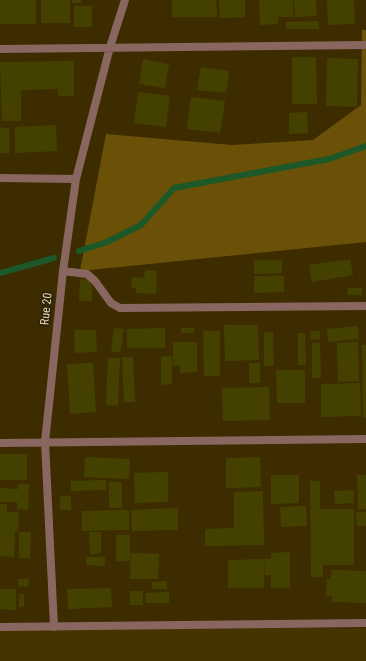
<!DOCTYPE html>
<style>
body{margin:0}
canvas{display:block;background:#3c2c00}
</style>
<canvas width="366" height="661"></canvas>
<script>
const g = document.querySelector('canvas').getContext('2d');
g.lineJoin = 'round';
function fillPath(path, color) { g.fillStyle = color; g.fill(path, 'evenodd'); }
const shape = rows => new Path2D(rows.map(r => 'M' + r).join(''));
function stroke(path, color, width, dash) { g.strokeStyle = color; g.lineWidth = width; g.lineCap = dash ? 'butt' : 'round'; g.setLineDash(dash || []); g.stroke(path); }
function label(font, color, halo, rows, align = 'center') {
  g.font = font + ' "Roboto Condensed",sans-serif'; g.lineWidth = 4; g.setLineDash([]); g.textBaseline = 'middle'; g.strokeStyle = halo; g.fillStyle = color; for (const [text, x, y, turn = 0] of rows) {
    g.save(); g.translate(x, y); g.rotate((+turn || 0) * Math.PI / 180); g.textAlign = isNaN(turn) ? turn : align; if (halo) g.strokeText(text, 0, 0); g.fillText(text, 0, 0); g.restore();
  }
}
const built = shape([
 [0,623,366,629,366,661,0,661]
]);
const green = shape([
 [362,30,366,30,366,242,80,271,106,134,232,145,313,140,361,105]
]);
const stream = shape([
 [79,251,107,242,141,225,174,188,329,159,366,146],
 [0,273,54,258]
]);
const building = shape([
 [0,0,36,0,36,24,0,24],
 [41,0,70,0,70,23,41,23],
 [72,0,81,0,81,3,72,3],
 [172,0,216,0,217,17,172,17],
 [219,0,245,0,245,17,220,18],
 [259,0,293,0,293,17,278,17,278,24,260,25],
 [294,0,316,0,317,16,295,17],
 [327,0,354,0,355,24,328,25],
 [74,6,92,6,92,27,74,27],
 [319,21,319,29,286,29,286,22],
 [292,57,316,57,317,104,292,104],
 [327,58,358,59,357,107,326,106],
 [143,59,169,64,165,88,139,84],
 [74,61,74,96,58,96,58,89,21,90,21,121,2,121,0,62],
 [201,67,229,71,226,93,197,90],
 [138,92,170,96,166,127,134,123],
 [191,97,225,101,220,133,187,129],
 [307,112,308,133,289,134,289,113],
 [56,125,57,151,15,153,15,127],
 [0,128,9,128,10,153,0,153],
 [350,259,353,275,312,282,309,265],
 [254,260,282,260,282,273,254,274],
 [145,270,157,271,156,294,136,293,136,288,131,288,132,277,144,278],
 [254,276,284,276,284,292,254,293],
 [80,279,92,279,92,301,79,301],
 [347,288,362,288,362,295,348,295],
 [224,325,258,325,259,360,225,361],
 [358,326,359,339,328,342,327,329],
 [114,328,124,329,120,353,111,351],
 [165,328,165,348,127,348,127,329],
 [181,328,194,328,194,333,181,333],
 [74,330,96,330,97,352,75,353],
 [203,331,220,331,220,376,204,376],
 [310,331,320,331,320,339,311,340],
 [264,332,273,332,274,366,264,366],
 [298,333,305,333,306,365,298,365],
 [173,342,197,342,197,372,180,373,180,365,173,366],
 [358,342,359,381,338,382,337,343],
 [312,343,320,343,321,378,312,378],
 [362,345,366,345,366,418,363,418],
 [172,356,172,384,161,385,161,357],
 [122,357,133,357,135,402,124,402],
 [108,358,120,358,118,406,106,405],
 [93,363,96,412,70,414,67,364],
 [249,363,260,363,260,383,249,383],
 [276,370,305,370,305,403,277,403],
 [360,383,361,416,321,417,321,384],
 [269,387,270,420,223,421,222,388],
 [0,454,27,454,27,480,0,480],
 [85,457,130,459,129,479,84,477],
 [260,457,261,487,226,488,226,458],
 [168,472,168,502,135,503,134,473],
 [271,475,299,475,299,503,271,504],
 [357,475,366,475,366,509,358,510],
 [106,480,106,490,71,491,71,481],
 [310,481,320,481,320,509,354,509,354,565,323,565,323,577,311,577],
 [109,482,122,482,122,508,109,508],
 [18,484,29,484,28,510,17,509,17,502,0,502,0,488,18,489],
 [354,490,354,503,335,504,334,491],
 [263,491,264,545,205,546,205,529,234,528,234,492],
 [60,496,71,496,71,510,60,510],
 [0,504,7,504,7,512,19,512,18,531,15,531,14,557,0,556],
 [306,506,307,526,281,527,280,507],
 [178,508,178,530,132,531,131,510],
 [129,510,129,530,82,531,82,511],
 [356,512,366,512,366,526,357,526],
 [19,532,31,532,30,558,19,558],
 [89,532,101,532,101,553,90,554],
 [116,535,130,535,130,561,116,561],
 [290,552,290,588,271,588,271,575,265,575,264,559,271,559,271,553],
 [131,553,159,554,158,579,130,579],
 [86,557,105,557,105,566,86,565],
 [264,559,264,588,228,588,228,560],
 [331,570,366,571,366,603,332,602,332,596,326,596,327,579,331,579],
 [18,579,29,579,28,587,18,586],
 [167,581,167,589,152,589,152,582],
 [111,588,112,607,68,609,67,589],
 [0,589,16,589,16,610,0,609],
 [130,591,143,591,143,605,130,605],
 [169,592,169,603,146,603,146,593],
 [19,594,24,594,24,607,19,607]
]);
const minor = shape([
 [0,49,364,45],
 [0,178,76,179],
 [63,271,87,274,95,281,111,303,120,308,366,306],
 [0,443,366,439],
 [0,627,366,623],
 [54,627,45,442,63,271,76,179,110,47,125,0]
]);
const streetNames = [
 ["Rue 20",47,309,-84]
];
fillPath(built, '#463400');
fillPath(green, '#6a5107');
stroke(stream, '#1c5828', 6);
fillPath(building, '#444100');
stroke(minor, '#8a6661', 8);
label('12px', '#e6d6b0', '#2e240a', streetNames);
</script>
